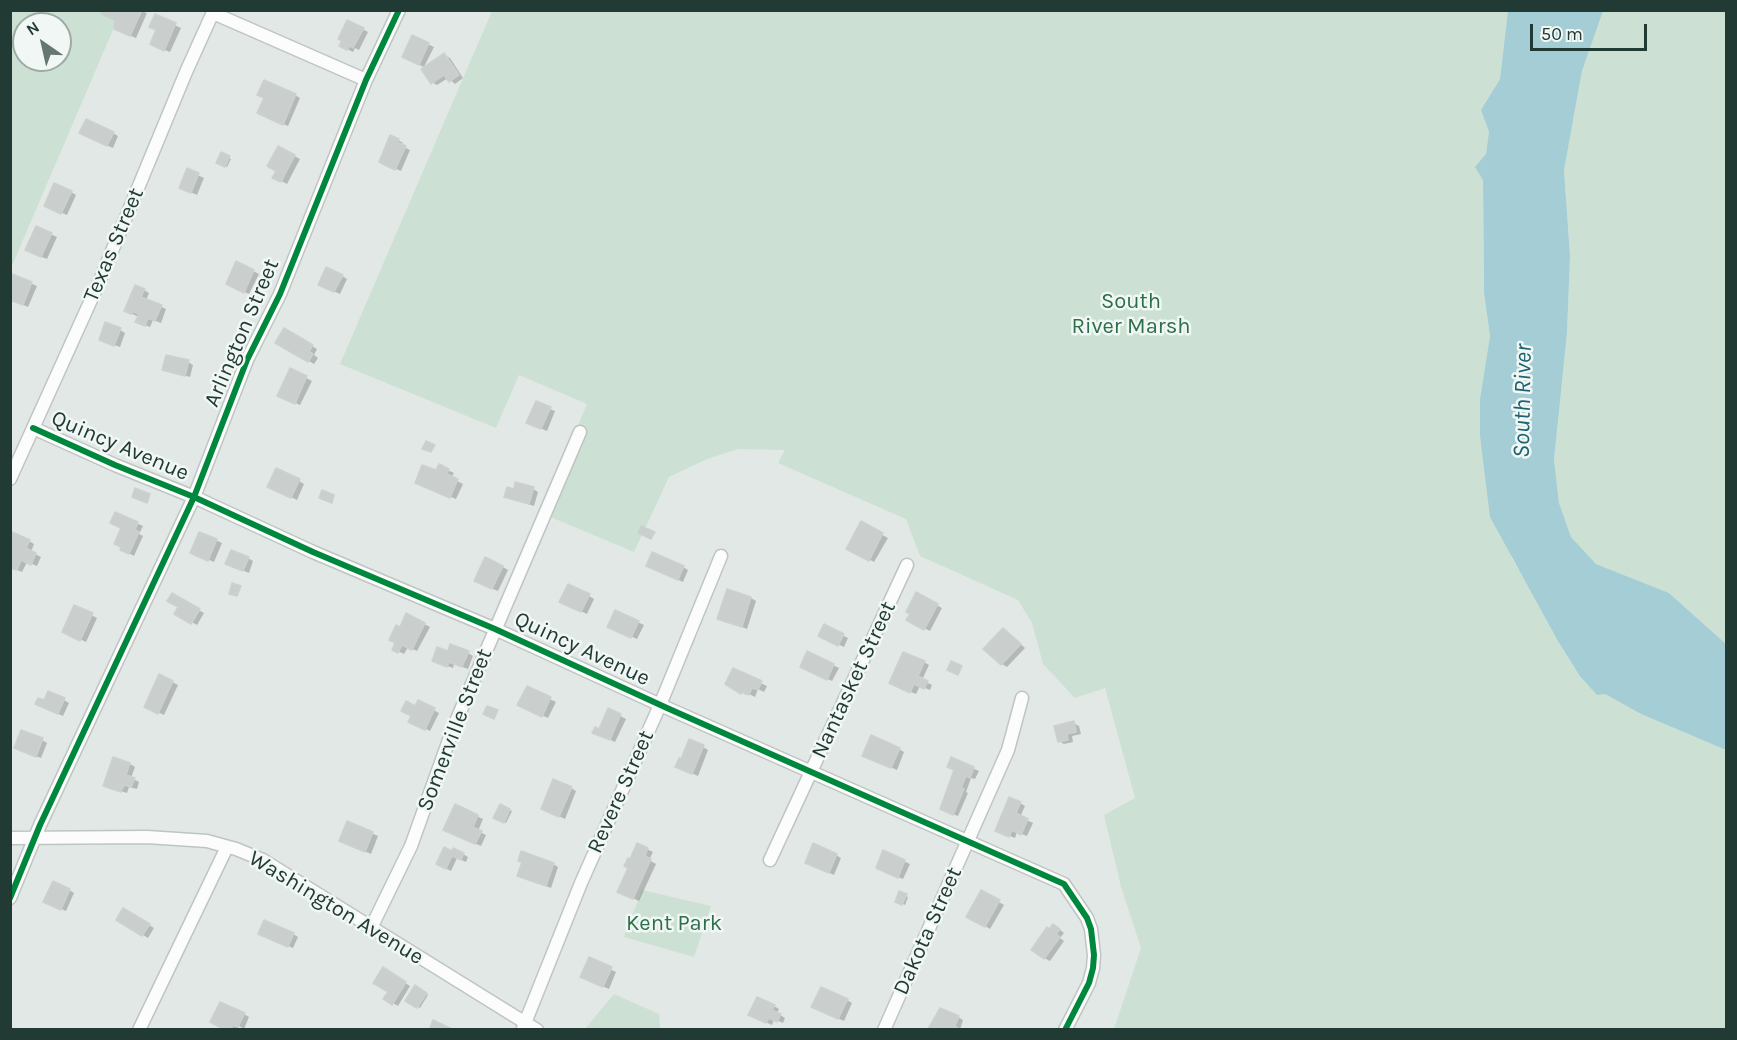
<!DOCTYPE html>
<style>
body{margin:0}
#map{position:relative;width:1737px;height:1040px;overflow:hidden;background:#e2e8e5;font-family:Karla,sans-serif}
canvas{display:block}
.frame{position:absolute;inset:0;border:12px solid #223a34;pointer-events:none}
.north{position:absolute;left:12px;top:12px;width:60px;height:60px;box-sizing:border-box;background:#f0f7f4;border:2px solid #9eaba7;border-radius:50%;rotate:326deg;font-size:16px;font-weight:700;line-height:24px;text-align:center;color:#223a34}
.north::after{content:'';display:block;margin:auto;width:21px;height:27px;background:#657772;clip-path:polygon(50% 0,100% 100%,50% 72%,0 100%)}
.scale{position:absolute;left:1530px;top:24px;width:117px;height:27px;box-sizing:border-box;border:3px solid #223a34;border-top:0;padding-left:8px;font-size:18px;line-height:21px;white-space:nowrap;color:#223a34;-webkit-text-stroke:4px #f0f7f4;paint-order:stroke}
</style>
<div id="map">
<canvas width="1737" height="1040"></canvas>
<div class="frame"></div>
<div class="north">N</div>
<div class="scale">50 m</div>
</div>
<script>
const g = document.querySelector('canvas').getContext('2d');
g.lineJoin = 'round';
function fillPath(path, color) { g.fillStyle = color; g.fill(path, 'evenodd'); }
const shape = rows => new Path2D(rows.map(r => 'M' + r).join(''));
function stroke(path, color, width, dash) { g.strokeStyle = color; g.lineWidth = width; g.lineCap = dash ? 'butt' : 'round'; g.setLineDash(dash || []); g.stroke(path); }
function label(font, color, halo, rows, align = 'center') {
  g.font = font + ' Karla,sans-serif'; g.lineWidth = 5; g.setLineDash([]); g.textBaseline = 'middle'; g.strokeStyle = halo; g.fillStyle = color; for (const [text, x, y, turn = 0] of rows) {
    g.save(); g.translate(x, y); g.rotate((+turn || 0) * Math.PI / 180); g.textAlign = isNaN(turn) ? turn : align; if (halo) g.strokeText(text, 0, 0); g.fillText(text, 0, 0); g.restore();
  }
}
const green = shape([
 [10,11,121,11,11,268,10,268],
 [24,24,60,24,60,60,24,60],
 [492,11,1508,11,1500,79,1481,110,1489,132,1483,180,1483,224,1484,293,1490,336,1480,399,1480,436,1486,474,1512,559,1534,594,1605,694,1641,714,1726,750,1726,1029,1114,1029,1141,948,1121,887,1104,815,1135,798,1105,688,1075,698,1043,664,1032,623,1018,600,920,556,906,519,778,463,785,450,738,449,707,459,669,477,634,552,541,513,587,404,519,375,496,428,340,364],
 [1603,11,1726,11,1726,644,1669,593,1596,564,1571,537,1559,503,1554,460,1567,333,1570,256,1564,170,1582,71],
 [642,890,711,906,694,957,624,937],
 [614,994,659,1014,660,1029,585,1029]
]);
const water = shape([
 [1508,11,1603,11,1582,71,1564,170,1570,256,1567,333,1554,460,1559,503,1571,537,1596,564,1669,593,1726,644,1726,750,1641,714,1605,694,1597,695,1580,676,1558,641,1490,517,1480,436,1480,399,1490,336,1484,293,1483,180,1475,167,1486,154,1489,132,1481,110,1500,79]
]);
const shadow = shape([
 [141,11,147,13,136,38,121,32],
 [155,16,181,28,170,52,157,47],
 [348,22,368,32,359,50,355,48,353,52,341,46],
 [413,37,434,47,424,67,409,60],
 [444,55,450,58,463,78,455,84,448,78,437,85,432,82],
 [295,95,300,98,288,126,264,116,265,98],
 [113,133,118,136,113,148,86,136],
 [398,140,403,143,402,146,410,150,401,171,380,162],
 [279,148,300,159,287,184,274,177,277,170],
 [221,154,231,159,227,167,218,163],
 [187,170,204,178,197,195,186,190],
 [71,192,76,195,67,215,51,208],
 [37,228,57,237,47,259,32,253],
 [237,263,259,274,249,294,233,287],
 [13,276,37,286,28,307,10,299],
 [342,276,347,279,340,294,325,287],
 [144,290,149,293,146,300,166,309,161,323,153,320,150,327,142,324,139,317,126,311],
 [120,330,125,333,120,347,106,342],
 [285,330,317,349,314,355,318,358,314,364,277,342],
 [188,362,193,365,190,377,164,369],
 [291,370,312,381,300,405,284,398],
 [550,409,555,411,547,431,533,425],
 [439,466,454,473,451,478,463,484,456,499,422,485,437,472],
 [299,481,304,484,297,500,274,489],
 [533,489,538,492,534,506,506,497,515,490],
 [116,514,143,526,139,534,143,536,134,556,127,552,123,528],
 [861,523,888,538,874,562,848,548],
 [200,533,222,543,214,562,197,555],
 [29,541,34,544,31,552,41,557,37,566,27,562,22,572,10,567],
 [248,558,253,561,249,573,232,566],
 [503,567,508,570,498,591,481,584],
 [683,567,688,570,683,582,653,568],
 [916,594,942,608,930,631,908,620],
 [172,595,204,613,197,625,176,613,180,607],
 [589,596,594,599,587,614,566,604],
 [751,598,756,601,747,629,719,618],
 [75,607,97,618,86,642,69,634],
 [616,612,644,625,637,639,614,629],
 [407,615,430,627,417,651,408,647,404,654,394,649],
 [824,626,848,638,844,647,825,638],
 [1004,629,1025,648,1007,667,1002,664],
 [448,653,468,653,473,656,468,669,454,664,453,668,439,663],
 [808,653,839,668,832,681,807,670],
 [924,662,929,665,922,680,932,685,930,690,920,686,916,694,896,686],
 [733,670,767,686,764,692,758,689,755,697,747,693,746,695,727,683],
 [160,676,178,685,164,715,151,709],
 [527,688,556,702,548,718,524,707],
 [64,700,69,703,63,716,42,707,44,702],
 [419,702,439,713,430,731,410,721],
 [609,710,626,719,615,742,599,735],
 [1073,723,1079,726,1081,734,1072,736,1073,742,1064,744,1059,741],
 [42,740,47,743,41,758,21,751],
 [703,747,708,750,698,776,682,769],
 [899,749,904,752,897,770,869,758],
 [952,759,979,771,975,779,971,778,966,792,968,793,958,816,947,812,956,770],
 [130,764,135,767,131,778,139,782,137,789,129,787,127,793,110,788],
 [571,788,576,791,565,819,548,811],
 [1020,803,1025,806,1020,817,1033,823,1027,836,1017,832,1015,838,1002,833],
 [455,806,483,819,478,831,486,835,481,846,450,832],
 [501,806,512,811,506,823,495,817],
 [348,823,378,836,371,854,346,843],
 [638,845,653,852,649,860,656,864,639,901,624,894,631,861],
 [444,849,463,854,468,857,466,862,457,858,451,871,443,867],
 [884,852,910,864,903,879,883,871],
 [836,855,841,858,834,875,812,865],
 [553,864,558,867,551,888,524,878],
 [69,890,74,893,66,911,50,904],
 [982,892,1004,905,990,929,968,916],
 [900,893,908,897,905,905,897,901],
 [124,910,154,928,148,938,118,919],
 [1059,929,1064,933,1060,938,1064,941,1050,961,1044,958],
 [293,934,298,937,293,948,265,936],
 [589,959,616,972,609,989,587,979],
 [383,969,410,986,398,1006,386,999,390,992],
 [415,987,428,995,420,1008,407,1000],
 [847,1000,852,1003,844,1021,818,1009],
 [774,1006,779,1009,777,1013,785,1018,783,1023,774,1019,772,1025,755,1017],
 [244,1014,249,1017,244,1029,239,1026,238,1030,227,1030],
 [958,1017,963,1020,960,1030,930,1028]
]);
const building = shape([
 [103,10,142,10,130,36,114,29,115,20,101,14,103,10],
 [155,14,176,23,164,51,150,44,156,30,149,27,155,14],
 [347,20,364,28,353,48,350,46,347,50,339,46,342,41,338,39,347,20],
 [412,35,429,43,419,65,402,57,412,35],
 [444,53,459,75,449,82,444,75,431,84,421,69,444,53],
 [264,80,296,94,283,125,257,113,264,98,257,95,264,80],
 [86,119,114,132,107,146,79,133,86,119],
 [390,135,399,139,397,142,406,146,395,170,379,162,390,135],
 [278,146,295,155,281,182,272,178,276,171,267,166,278,146],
 [221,152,230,156,225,167,216,163,221,152],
 [187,168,199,173,191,193,179,188,187,168],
 [54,183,72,191,61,214,44,206,54,183],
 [36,226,52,233,41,257,25,250,36,226],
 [236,261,254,270,244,293,226,284,236,261],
 [326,267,343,275,334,292,318,285,326,267],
 [12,274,32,282,23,305,10,300,10,279,12,274],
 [135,285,145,289,141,297,162,305,155,321,148,318,145,326,135,322,139,314,132,311,131,314,124,311,135,285],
 [105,322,121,328,114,346,99,340,105,322],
 [284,328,313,345,309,351,313,354,308,362,275,343,284,328],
 [166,355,189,360,185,376,162,370,166,355],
 [290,368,307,376,295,404,277,396,290,368],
 [536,401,551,407,541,429,526,423,536,401],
 [426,441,435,445,431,452,422,449,426,441],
 [439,464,449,469,447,474,458,479,450,498,415,483,422,465,436,470,439,464],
 [276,468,300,479,291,498,267,487,276,468],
 [515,482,534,487,529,504,504,497,507,487,514,489,515,482],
 [135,488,150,494,147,503,132,497,135,488],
 [322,490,334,495,332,503,319,498,322,490],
 [115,512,138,522,135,530,139,532,129,554,120,550,121,547,114,544,121,528,110,523,115,512],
 [861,521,883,533,869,561,846,549,861,521],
 [641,526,655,532,651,539,638,533,641,526],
 [12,532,30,540,26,548,36,553,31,565,21,560,17,570,10,568,10,536,12,532],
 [199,532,217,539,208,561,190,553,199,532],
 [231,550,249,557,243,571,225,564,231,550],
 [652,552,684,566,678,580,646,566,652,552],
 [485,557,503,566,492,589,474,581,485,557],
 [232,583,241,586,237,596,229,594,232,583],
 [568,584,590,594,581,612,559,602,568,584],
 [727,589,751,597,742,627,717,619,727,589],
 [916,592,938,604,924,630,906,620,910,614,906,612,916,592],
 [172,593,200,609,191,624,174,614,178,607,167,601,172,593],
 [74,605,93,613,80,641,62,632,74,605],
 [615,610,639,621,631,638,607,627,615,610],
 [406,613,425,623,412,650,402,645,398,653,392,650,395,643,389,640,396,625,400,627,406,613],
 [824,624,844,634,838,646,818,636,824,624],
 [1003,628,1021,644,1001,665,983,649,1003,628],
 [450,644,469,651,462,667,449,662,447,667,432,661,437,647,448,651,450,644],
 [807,651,834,664,827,680,800,667,807,651],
 [903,652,925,661,918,676,928,681,924,689,914,684,910,693,889,683,903,652],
 [951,661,962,666,958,675,947,670,951,661],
 [733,668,762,681,758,690,752,688,749,695,742,692,741,694,725,684,733,668],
 [159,674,173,681,158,714,144,707,159,674],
 [527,686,551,697,542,717,517,705,527,686],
 [48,691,65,698,58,714,35,704,38,698,44,700,48,691],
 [418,700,435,708,425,730,408,722,411,716,401,711,406,701,415,706,418,700],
 [487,706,498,710,494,719,483,714,487,706],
 [608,708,621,714,610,740,592,733,595,727,599,729,608,708],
 [1074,721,1076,732,1067,734,1068,740,1058,742,1054,726,1074,721],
 [21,730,43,738,36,757,14,748,21,730],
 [871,735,900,748,891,768,862,756,871,735],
 [689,739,704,745,692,774,675,767,679,758,681,759,689,739],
 [113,757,130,763,126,775,135,778,131,787,124,785,121,792,103,786,113,757],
 [951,757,974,767,970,778,966,776,961,788,964,789,953,815,940,809,954,770,947,767,951,757],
 [553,779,572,787,559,817,541,809,553,779],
 [1009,797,1021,802,1016,813,1028,819,1021,835,1012,830,1009,837,995,831,1009,797],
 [455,804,478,815,473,827,482,831,475,844,443,830,455,804],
 [500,804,510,809,504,823,493,818,500,804],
 [347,821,373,832,365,852,339,841,347,821],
 [637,843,648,848,645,856,651,859,633,899,617,892,628,868,624,866,628,858,630,859,637,843],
 [813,843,837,854,829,873,805,863,813,843],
 [444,847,452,851,453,848,464,853,461,860,452,856,446,869,436,864,444,847],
 [883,850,905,860,898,878,876,868,883,850],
 [521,851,554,863,546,886,517,876,522,862,518,861,521,851],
 [53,881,70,889,61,910,43,902,53,881],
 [981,890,1000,900,985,927,966,917,981,890],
 [899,891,907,894,902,905,895,902,899,891],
 [123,908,150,924,142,936,116,920,123,908],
 [264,920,294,933,288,947,258,934,264,920],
 [1053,924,1060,929,1056,934,1060,937,1044,959,1031,950,1047,927,1049,929,1053,924],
 [589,957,612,967,603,987,580,977,589,957],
 [383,967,406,982,392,1005,383,999,388,992,373,983,383,967],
 [415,985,427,993,417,1008,405,1001,415,985],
 [821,987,848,999,838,1019,811,1007,821,987],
 [757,997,775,1005,772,1010,781,1014,777,1022,769,1018,766,1023,748,1015,757,997],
 [220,1002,245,1013,238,1027,233,1025,231,1030,225,1030,210,1022,220,1002],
 [940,1008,959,1016,955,1026,960,1030,928,1029,940,1008],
 [433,1020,454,1030,429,1030,433,1020]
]);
const street = shape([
 [213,13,366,80],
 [33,428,115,465,194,497,313,552,495,629,667,708,1064,884,1087,918,1091,929,1094,955,1093,968,1089,983,1065,1030],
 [10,479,100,280,186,72,214,10],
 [10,838,147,837,207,841,236,849,263,860,537,1030],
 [770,860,907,565],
 [10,898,40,825,194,497,247,360,280,294,366,80,399,10],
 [371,928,411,846,454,726,580,432],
 [523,1028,581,883,660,705,721,556],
 [139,1030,227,847],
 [884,1030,1008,750,1022,698]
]);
const cycleway = shape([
 [33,428,115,465,194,497,313,552,495,629,667,708,1064,884,1087,918,1091,929,1094,955,1093,968,1089,983,1065,1030],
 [10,898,40,825,194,497,247,360,280,294,366,80,399,10]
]);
const streetNames = [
 ["Texas Street",114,245,-67],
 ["Arlington Street",242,333,-67],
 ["Quincy Avenue",120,446,23],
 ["Quincy Avenue",582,649,25],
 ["Nantasket Street",854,680,-65],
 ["Somerville Street",455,730,-69],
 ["Revere Street",621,792,-66],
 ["Washington Avenue",336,908,31],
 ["Dakota Street",928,931,-66]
];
const parkNames = [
 ["South",1131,302],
 ["River Marsh",1131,327],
 ["Kent Park",674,924]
];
const waterNames = [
 ["South River",1523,401,-89]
];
fillPath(green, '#cce1d3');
fillPath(water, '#a4cdd5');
fillPath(shadow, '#0003');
fillPath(building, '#cacfcd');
stroke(building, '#cbd1ce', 1.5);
stroke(street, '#bfc5c2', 15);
stroke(street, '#fbfcfb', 12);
stroke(cycleway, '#00873e', 6);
label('22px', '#223a34', '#f0f7f4', streetNames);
label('22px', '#2d6f49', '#f0f7f4', parkNames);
label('italic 24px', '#1e6374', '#f0f7f4', waterNames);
</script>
